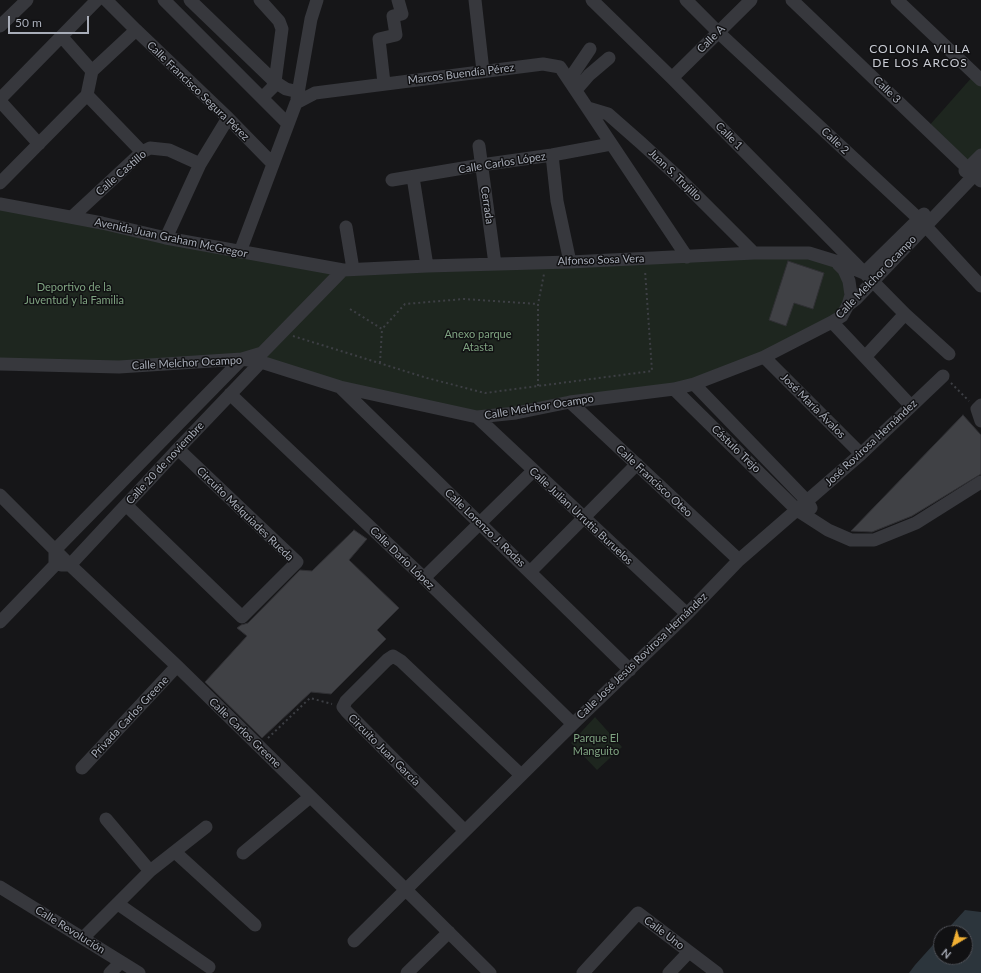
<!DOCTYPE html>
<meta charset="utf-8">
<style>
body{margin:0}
#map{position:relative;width:981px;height:973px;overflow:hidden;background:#161618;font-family:Lato,sans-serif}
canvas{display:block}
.north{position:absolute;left:933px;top:925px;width:40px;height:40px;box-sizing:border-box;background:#111113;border:1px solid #4d4f55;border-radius:50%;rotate:218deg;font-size:11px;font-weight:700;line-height:16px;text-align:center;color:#a8adb8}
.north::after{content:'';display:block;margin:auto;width:14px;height:18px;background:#f2b134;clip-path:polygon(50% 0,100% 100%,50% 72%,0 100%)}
.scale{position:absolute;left:8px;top:16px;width:81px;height:18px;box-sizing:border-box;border:2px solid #a8adb8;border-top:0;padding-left:5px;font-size:12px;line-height:14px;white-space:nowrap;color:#a8adb8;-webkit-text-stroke:3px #111113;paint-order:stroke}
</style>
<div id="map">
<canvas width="981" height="973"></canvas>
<div class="north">N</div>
<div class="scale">50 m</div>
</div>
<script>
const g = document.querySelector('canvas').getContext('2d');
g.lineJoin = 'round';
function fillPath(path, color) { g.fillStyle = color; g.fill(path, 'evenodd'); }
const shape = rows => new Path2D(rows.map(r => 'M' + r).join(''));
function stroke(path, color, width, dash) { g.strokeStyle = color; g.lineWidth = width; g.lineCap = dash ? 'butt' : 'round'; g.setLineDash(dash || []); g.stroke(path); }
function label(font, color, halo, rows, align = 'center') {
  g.font = font + ' Lato,sans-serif'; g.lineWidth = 3; g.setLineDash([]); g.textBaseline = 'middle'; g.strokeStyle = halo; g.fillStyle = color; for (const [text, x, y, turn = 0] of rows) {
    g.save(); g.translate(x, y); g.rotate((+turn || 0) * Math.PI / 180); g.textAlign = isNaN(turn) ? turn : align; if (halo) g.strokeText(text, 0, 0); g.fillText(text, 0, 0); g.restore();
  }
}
const green = shape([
 [973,76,981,83,981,153,969,166,928,127],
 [0,204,343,270,809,253,847,275,842,316,694,384,477,417,242,359,0,364],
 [595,717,622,747,597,770,571,743]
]);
const water = shape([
 [965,910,981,912,981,973,909,973,915,965,941,936,941,957,965,957,965,933,944,933]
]);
const building = shape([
 [788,261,824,273,813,309,794,303,786,326,769,320,788,261],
 [963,415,981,435,981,474,912,516,872,532,851,531,963,415],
 [354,530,367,539,349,560,399,608,377,630,386,639,331,694,311,692,262,738,205,682,247,636,237,628,241,625,248,623,300,570,312,571,354,530]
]);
const path = shape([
 [350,309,382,329,405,304,464,299,538,304],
 [293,336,427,378,485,393,652,371,645,270],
 [380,363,382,329],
 [951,383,969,401],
 [538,386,538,304,544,274],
 [268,738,310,698,332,704]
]);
const minor = shape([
 [106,0,136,30,228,118,273,164],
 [164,0,288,124],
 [190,0,275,82,286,89,299,92],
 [260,0,279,21,282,29,275,82,272,88,262,98],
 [475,0,483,71],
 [592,0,672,78,905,314,949,354],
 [686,0,718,32,919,219,981,286],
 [792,0,981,181],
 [897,0,981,80],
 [0,26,27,0],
 [62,37,92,71,87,95,142,152],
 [92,71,136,30],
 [672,78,751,0],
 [569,80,590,49],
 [384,83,379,39,396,35,393,16,402,14,398,0],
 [576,90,589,75,609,58],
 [0,99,97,0],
 [297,99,311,19,317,0],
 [0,101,39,144],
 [588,108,608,114,641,143,676,175,754,253],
 [479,146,495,264],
 [552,155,557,201,570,262],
 [965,171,981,155],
 [413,177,427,266],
 [392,180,481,165,552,155,611,144],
 [0,183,87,95],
 [0,204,102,223,166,238,343,270,427,266,570,262,754,253,809,253,835,261,864,273],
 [72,217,142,152,150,148,169,150,200,164],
 [346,227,353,269],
 [166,238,200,164,228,118],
 [240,252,296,103,315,93,543,64,560,67,687,257],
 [838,264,844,270,849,281,851,295,848,305],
 [864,273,924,214],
 [832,322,911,406],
 [764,357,861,454],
 [865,357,905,314],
 [0,364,119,367,242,359,261,362,340,387,477,417,516,413,570,402,674,389,694,384,764,357,832,322,842,316,848,305,856,299,981,168],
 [694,384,807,501,811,508],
 [340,387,630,670],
 [674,389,797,510,828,530,851,540,874,540,916,523,981,482],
 [230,394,424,578,573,724],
 [570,402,739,560],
 [981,405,977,409,981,421],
 [477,417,687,614],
 [0,495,70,565,177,666,406,890,490,973],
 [126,505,242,617,297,562,178,449],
 [61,565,70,565,178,449,261,362],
 [530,572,637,464],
 [424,578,533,471],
 [0,622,55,565,55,550,242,359,262,353,343,270],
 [82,768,177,666],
 [106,819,150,871],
 [465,831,347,712,343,707,346,701,387,660,393,656,401,661,521,775],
 [175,852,255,925],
 [243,853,310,797],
 [0,887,139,973],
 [118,904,209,967],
 [83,938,150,871,206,827],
 [354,941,573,724,687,614,739,560,861,454,943,376],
 [110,973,121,962],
 [407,973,449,932],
 [583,973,638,913,717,973],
 [669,973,689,952]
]);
const streetNames = [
 ["Calle A",711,39,-45],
 ["Marcos Buendía Pérez",461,74,-7],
 ["Calle 3",887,90,44],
 ["Calle Francisco Segura Pérez",198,91,44],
 ["Calle 1",729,136,45],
 ["Calle 2",835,141,43],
 ["Calle Carlos López",502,163,-9],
 ["Calle Castillo",121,173,-41],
 ["Juan S. Trujillo",675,175,44],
 ["Cerrada",487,205,82],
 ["Avenida Juan Graham McGregor",171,238,12],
 ["Alfonso Sosa Vera",601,260,-2],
 ["Calle Melchor Ocampo",876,277,-46],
 ["Calle Melchor Ocampo",187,363,-3],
 ["José María Ávalos",813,406,45],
 ["Calle Melchor Ocampo",539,407,-9],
 ["José Rovirosa Hernández",871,443,-43],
 ["Cástulo Trejo",736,449,44],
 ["Calle 20 de noviembre",165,463,-47],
 ["Calle Francisco Oteo",654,481,43],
 ["Circuito Melquiades Rueda",245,514,44],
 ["Calle Julian Urrutia Buruelos",581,516,43],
 ["Calle Lorenzo J. Rodas",485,528,44],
 ["Calle Darío López",402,558,44],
 ["Calle José Jesús Rovirosa Hernández",642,656,-44],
 ["Privada Carlos Greene",130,717,-47],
 ["Calle Carlos Greene",245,733,44],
 ["Circuito Juan García",384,750,45],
 ["Calle Revolución",70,930,32],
 ["Calle Uno",664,933,37]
];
const parkNames = [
 ["Deportivo de la",74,287],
 ["Juventud y la Familia",74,300],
 ["Anexo parque",478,334],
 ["Atasta",478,347],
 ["Parque El",596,738],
 ["Manguito",596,751]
];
const neighbourhoodNames = [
 ["COLONIA VILLA",920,49],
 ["DE LOS ARCOS",920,63]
];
fillPath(green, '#1e261f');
fillPath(water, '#2c353c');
fillPath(building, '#404145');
stroke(building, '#303034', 1);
stroke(path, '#3d3f44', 2, [2, 3]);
stroke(minor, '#37383d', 13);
label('11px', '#a8adb8', '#111113', streetNames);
label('11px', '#7fa381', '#111113', parkNames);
g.letterSpacing = '1px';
label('12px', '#c9ccd4', '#111113', neighbourhoodNames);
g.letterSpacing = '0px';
</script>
